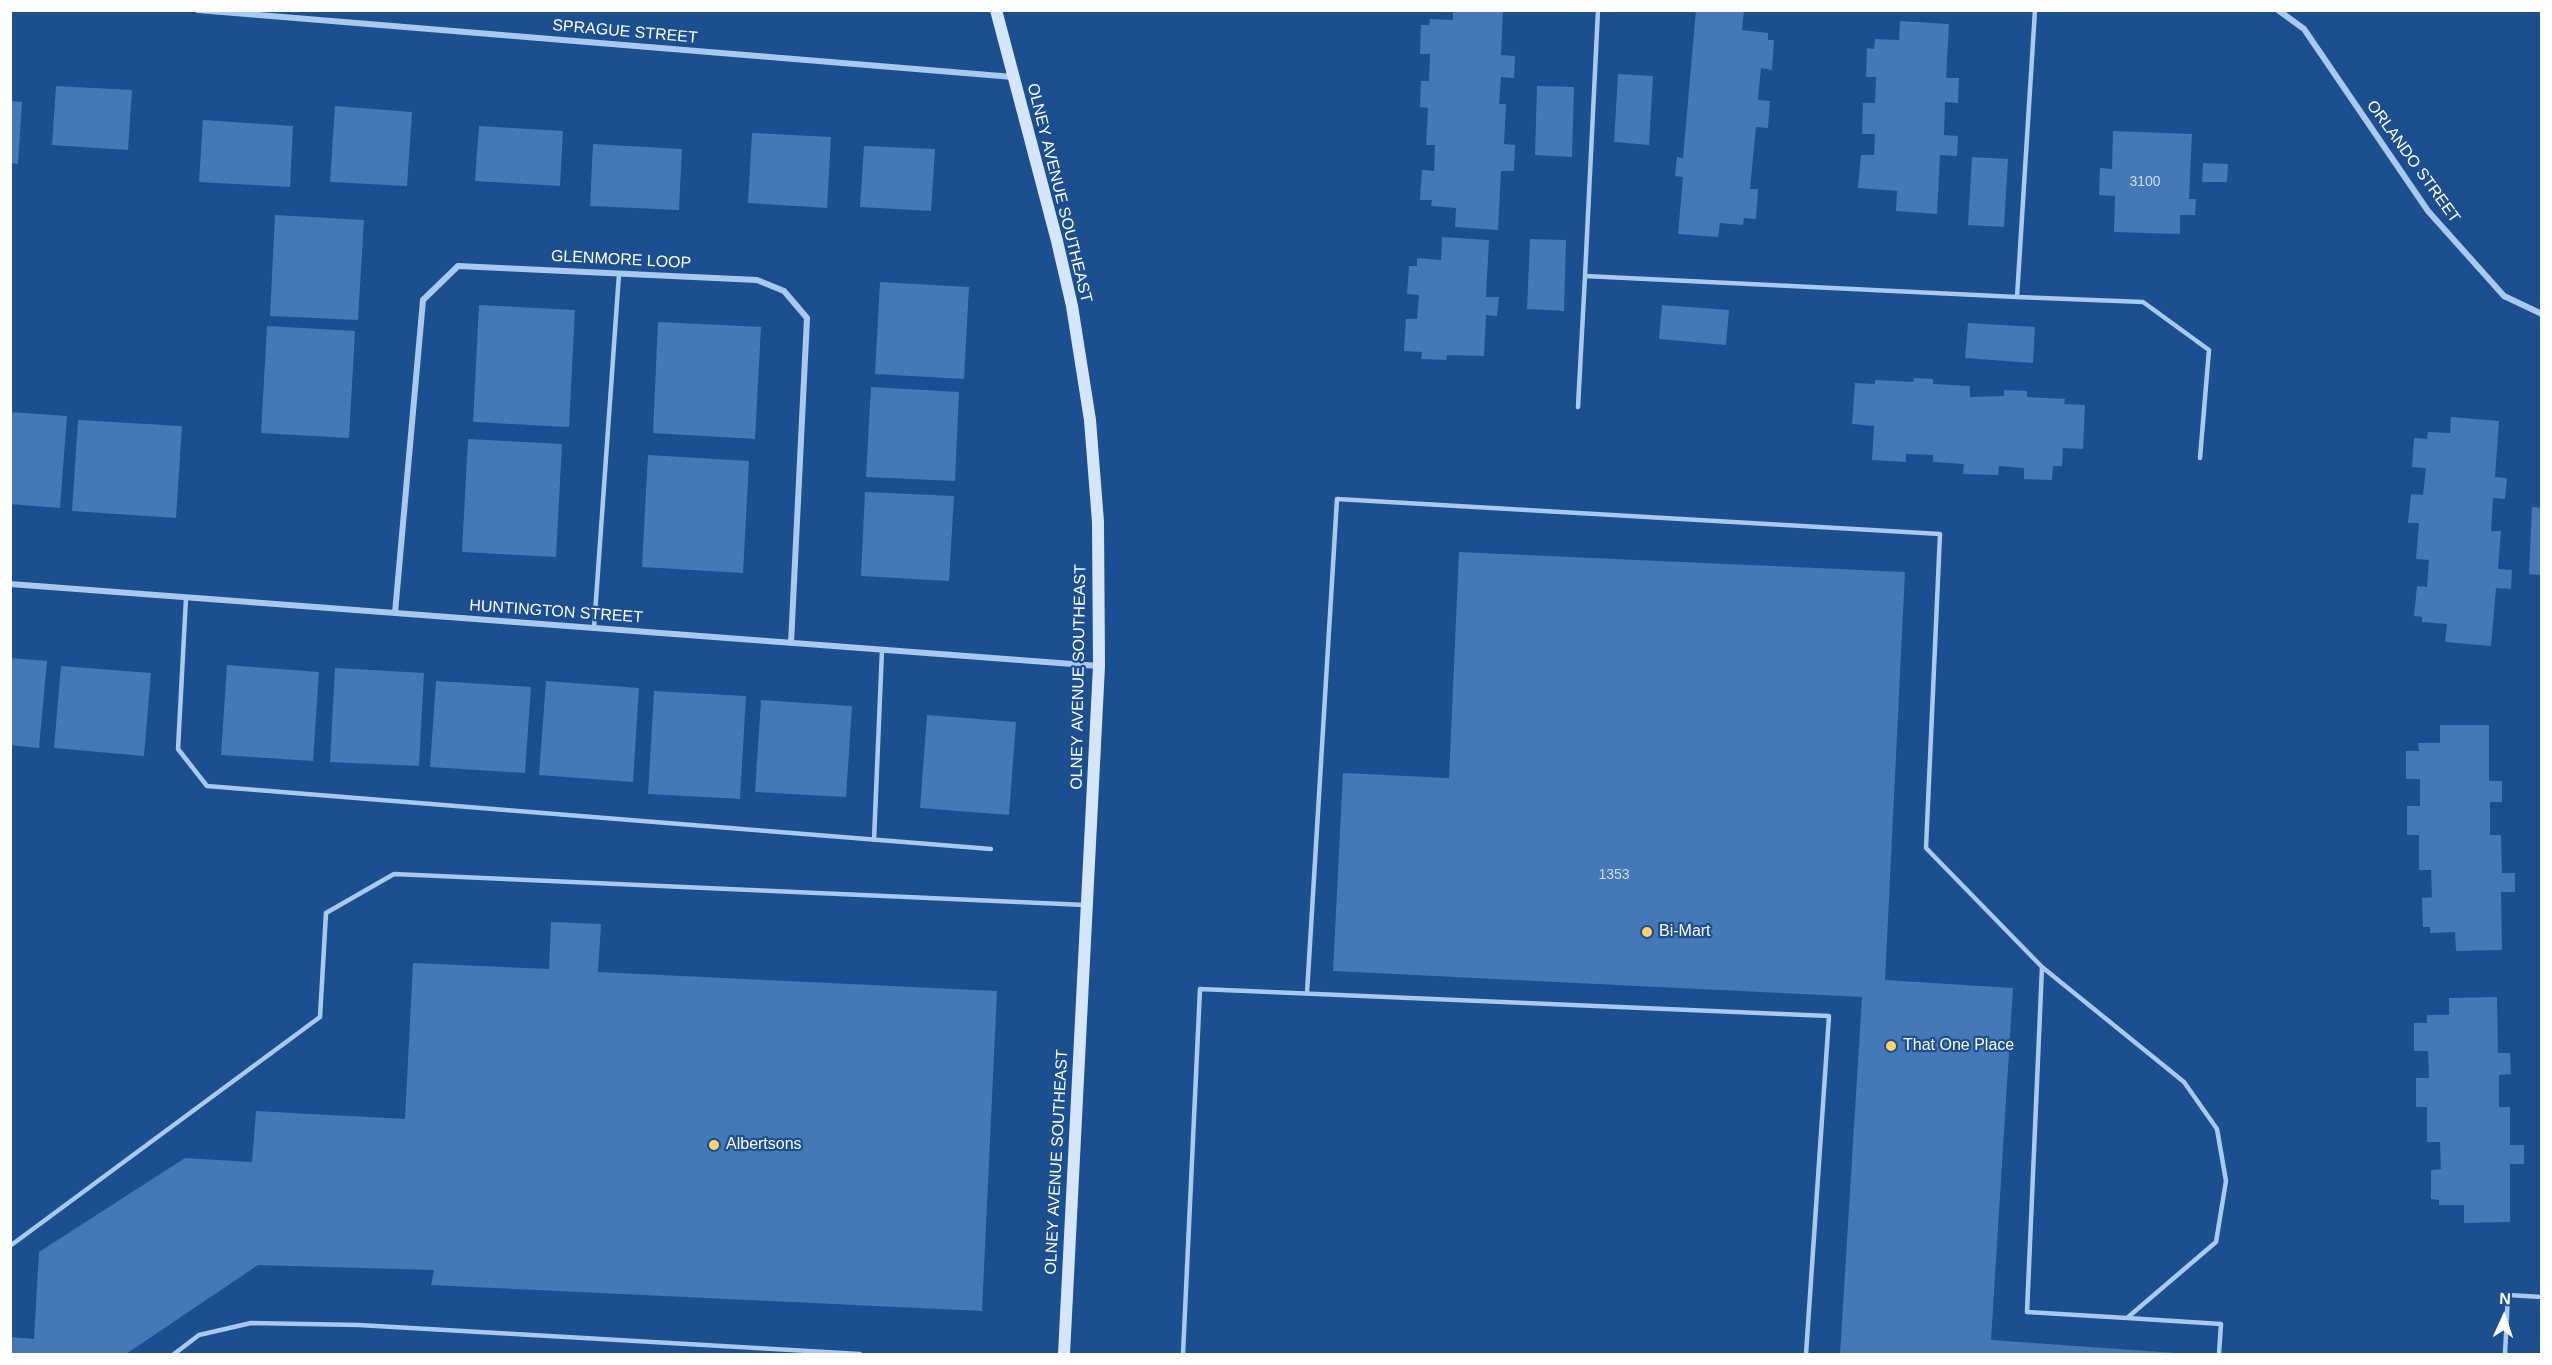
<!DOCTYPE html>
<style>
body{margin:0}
#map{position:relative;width:2552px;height:1365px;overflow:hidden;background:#1b4f8f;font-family:Helvetica,sans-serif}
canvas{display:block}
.frame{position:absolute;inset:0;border:12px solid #fff;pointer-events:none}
.north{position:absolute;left:2474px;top:1287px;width:60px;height:60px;-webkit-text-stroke:4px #1b4f8f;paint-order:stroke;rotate:3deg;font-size:16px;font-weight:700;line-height:24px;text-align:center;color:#fff}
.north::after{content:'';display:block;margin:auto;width:21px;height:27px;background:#fff;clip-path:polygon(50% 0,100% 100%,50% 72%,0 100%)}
</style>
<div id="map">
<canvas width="2552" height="1365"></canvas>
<div class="frame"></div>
<div class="north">N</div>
</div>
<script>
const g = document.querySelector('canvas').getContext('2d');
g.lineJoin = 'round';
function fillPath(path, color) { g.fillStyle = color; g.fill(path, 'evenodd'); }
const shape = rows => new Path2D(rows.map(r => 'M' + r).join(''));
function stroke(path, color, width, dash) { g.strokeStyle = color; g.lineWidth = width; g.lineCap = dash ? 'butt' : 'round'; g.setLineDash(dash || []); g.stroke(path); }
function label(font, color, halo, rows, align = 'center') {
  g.font = font + ' Helvetica,sans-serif'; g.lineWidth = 4.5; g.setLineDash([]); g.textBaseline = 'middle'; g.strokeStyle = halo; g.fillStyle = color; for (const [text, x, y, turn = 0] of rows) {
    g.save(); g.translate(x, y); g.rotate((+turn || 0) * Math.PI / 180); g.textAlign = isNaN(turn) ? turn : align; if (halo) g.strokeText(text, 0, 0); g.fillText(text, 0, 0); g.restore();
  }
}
const building = shape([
 [1453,10,1503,10,1501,55,1515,56,1514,78,1501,77,1499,104,1506,104,1504,144,1515,145,1514,171,1501,171,1498,230,1455,227,1456,208,1431,206,1432,200,1420,200,1422,170,1434,171,1435,145,1426,145,1428,108,1420,107,1421,81,1429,81,1430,54,1420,54,1421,25,1429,25,1430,19,1453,20],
 [1696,10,1744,11,1742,30,1768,33,1768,40,1774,40,1772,70,1761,68,1758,100,1770,101,1768,128,1756,127,1750,189,1758,189,1756,219,1744,218,1743,225,1720,223,1718,237,1678,234,1683,177,1675,176,1677,157,1683,158],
 [1900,21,1949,24,1946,78,1959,78,1958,103,1945,102,1944,135,1958,136,1957,156,1940,155,1937,214,1896,211,1897,191,1858,188,1861,155,1874,155,1875,134,1862,134,1863,103,1875,103,1876,77,1866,77,1867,48,1874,49,1875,39,1899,40],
 [1618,74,1653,76,1649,145,1614,142],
 [56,86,132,90,128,150,52,145],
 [1537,86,1574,87,1572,157,1535,155],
 [10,101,22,102,18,164,10,163],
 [335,106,412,112,407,186,330,182],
 [203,120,293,126,290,187,199,182],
 [479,126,563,131,560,186,475,181],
 [2113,131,2192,134,2189,199,2196,199,2195,215,2180,215,2180,234,2114,232,2115,196,2099,195,2100,168,2112,169],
 [752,133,831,137,827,208,748,203],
 [593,144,682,149,679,210,590,206],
 [864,146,935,149,931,211,860,207],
 [1972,157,2008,159,2004,227,1968,225],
 [2203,163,2228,164,2227,182,2202,182],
 [275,215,364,220,358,320,270,316],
 [1442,237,1489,240,1486,297,1499,297,1497,316,1486,315,1484,356,1447,355,1446,360,1421,359,1422,352,1404,351,1406,319,1417,319,1419,295,1407,294,1409,266,1417,266,1417,258,1441,260],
 [1530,239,1566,240,1564,311,1527,309],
 [880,282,969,287,964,379,875,374],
 [479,305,575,310,569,427,473,422],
 [1662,305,1729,310,1726,345,1659,339],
 [658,322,761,327,755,439,653,433],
 [1968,323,2035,327,2033,363,1965,358],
 [267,326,355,331,349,438,261,433],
 [1914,378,1933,379,1933,384,1970,386,1970,397,2004,396,2004,390,2027,391,2027,397,2065,399,2064,404,2085,405,2083,449,2063,448,2062,466,2053,466,2052,480,2024,479,2024,468,1999,466,1998,475,1963,474,1964,464,1933,462,1933,455,1906,454,1906,462,1872,460,1874,426,1852,424,1855,383,1875,384,1875,380,1913,382],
 [871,387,959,392,955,481,866,477],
 [10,412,67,416,60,508,10,504],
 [2451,417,2499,421,2495,477,2507,478,2505,499,2493,498,2491,531,2501,531,2498,569,2512,570,2511,589,2496,588,2491,646,2445,642,2447,624,2422,622,2422,617,2414,616,2417,586,2427,587,2429,560,2416,559,2419,523,2408,523,2411,494,2423,495,2426,468,2412,467,2414,438,2427,439,2428,432,2450,433],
 [78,420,182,426,176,518,72,511],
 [468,439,562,444,556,557,462,552],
 [648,455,749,461,743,573,642,567],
 [865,492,954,496,949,581,861,576],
 [2532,507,2542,508,2542,575,2529,574],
 [1459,552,1905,572,1885,980,2013,988,1991,1340,2190,1354,1840,1354,1862,997,1333,971,1343,773,1449,778],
 [10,658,47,661,39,748,10,745],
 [227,665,319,672,313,761,221,755],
 [61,666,151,673,144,756,54,748],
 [335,668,424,673,419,766,330,762],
 [436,681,531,687,525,773,430,767],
 [546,681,639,688,633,782,539,775],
 [654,691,746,696,740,799,648,794],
 [761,700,852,706,846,797,755,792],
 [927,715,1016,722,1009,815,920,808],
 [2440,725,2489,725,2489,781,2502,781,2502,802,2490,802,2490,835,2501,835,2502,873,2515,873,2515,892,2501,892,2502,950,2456,951,2455,932,2430,933,2430,927,2423,927,2422,898,2432,897,2431,870,2419,870,2419,835,2407,835,2407,806,2420,806,2420,779,2406,779,2406,751,2419,751,2418,743,2440,743],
 [551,922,601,924,598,972,997,991,982,1311,431,1285,434,1270,258,1265,126,1354,10,1354,10,1337,34,1339,39,1252,185,1158,252,1162,256,1111,405,1119,413,963,549,969],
 [2497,997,2498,1053,2510,1053,2511,1074,2499,1075,2499,1107,2510,1107,2510,1145,2524,1145,2524,1164,2510,1164,2510,1222,2464,1223,2464,1205,2439,1205,2439,1200,2431,1199,2431,1170,2441,1169,2440,1142,2427,1142,2427,1107,2416,1107,2416,1078,2429,1078,2428,1051,2414,1051,2414,1023,2427,1023,2427,1015,2449,1015,2449,998]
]);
const lane = shape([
 [1598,10,1585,276,2017,297,2035,10],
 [2017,297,2143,302,2209,350,2200,458],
 [1578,407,1585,276],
 [186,598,178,749,207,786,991,849],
 [594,628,619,274],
 [874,840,882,650],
 [1307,993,1337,499,1940,534,1926,848,2042,967,2027,1312,2127,1318,2216,1242,2226,1181,2217,1129,2184,1082,2042,967],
 [10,1246,320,1017,326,913,394,874,1085,905],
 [2127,1318,2221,1324,2219,1354],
 [174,1354,199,1335,251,1323,359,1325,860,1354],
 [1183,1354,1200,989,1829,1016,1806,1354],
 [2505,1354,2508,1295,2542,1297]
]);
const street = shape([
 [198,10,1013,77],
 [2278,10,2304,29,2428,211,2504,296,2542,314],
 [10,584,1099,666],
 [395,613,423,300,458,266,757,280,784,291,807,318,791,643]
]);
const secondary = shape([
 [996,10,1057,241,1072,306,1090,420,1098,522,1099,666,1064,1354]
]);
const markers = [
 [1647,932,6,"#ffd166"],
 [1891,1046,6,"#ffd166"],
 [714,1145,6,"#ffd166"]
];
const numberNames = [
 ["3100",2145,182],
 ["1353",1614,875]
];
const streetNames = [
 ["SPRAGUE STREET",625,32,5],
 ["ORLANDO STREET",2413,162,54],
 ["OLNEY AVENUE SOUTHEAST",1059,193,76],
 ["GLENMORE LOOP",621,260,3],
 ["HUNTINGTON STREET",556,612,4],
 ["OLNEY AVENUE SOUTHEAST",1079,677,-89],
 ["OLNEY AVENUE SOUTHEAST",1057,1162,-87]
];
const poiNames = [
 ["Bi-Mart",1659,932],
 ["That One Place",1903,1046],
 ["Albertsons",726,1145]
];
fillPath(building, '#4478b7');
stroke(lane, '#a9c9ee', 4.5);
stroke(street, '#a9c9ee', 6);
stroke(secondary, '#d6e6fa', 12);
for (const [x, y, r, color] of markers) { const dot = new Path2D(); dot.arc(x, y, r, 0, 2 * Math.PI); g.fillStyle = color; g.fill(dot); stroke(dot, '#1b4f8f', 2); }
label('14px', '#d0dded', null, numberNames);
label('16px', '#fff', '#1b4f8f', streetNames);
label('16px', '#fff', '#1b4f8f', poiNames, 'left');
</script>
